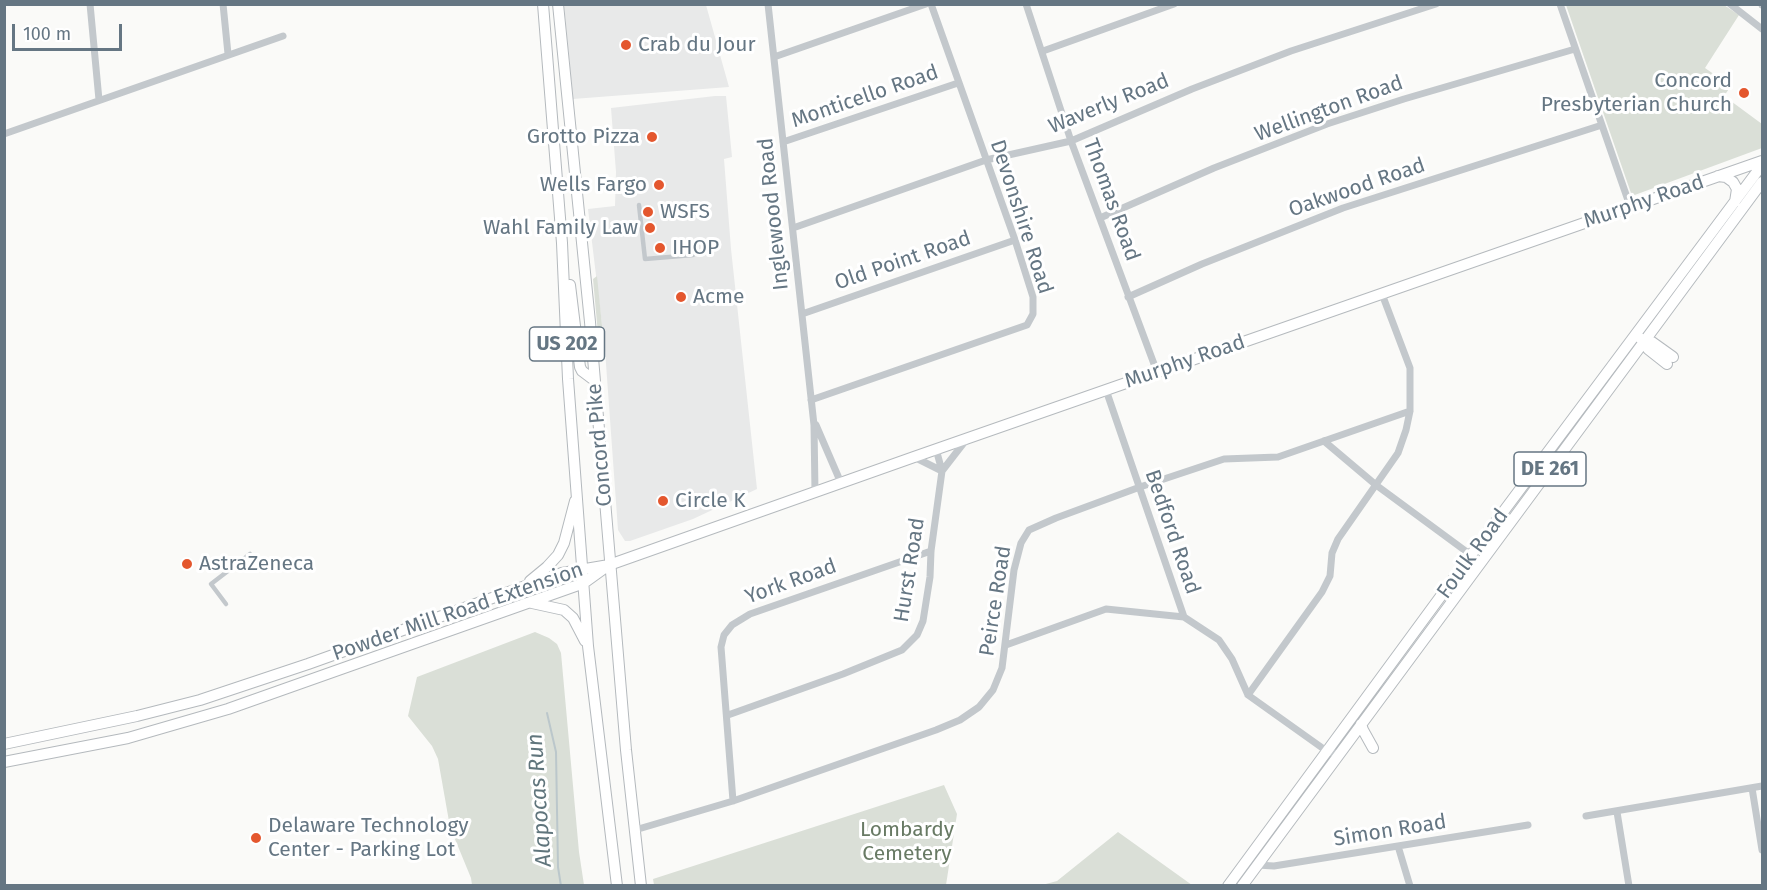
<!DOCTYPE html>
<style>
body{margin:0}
#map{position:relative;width:1767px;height:890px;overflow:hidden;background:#fafaf8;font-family:"Fira Sans",sans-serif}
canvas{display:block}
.frame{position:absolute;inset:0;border:6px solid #657683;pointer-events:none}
.scale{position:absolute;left:12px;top:24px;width:110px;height:27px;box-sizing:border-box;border:3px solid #657683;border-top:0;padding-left:8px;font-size:18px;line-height:21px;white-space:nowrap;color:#657683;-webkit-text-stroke:4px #fff;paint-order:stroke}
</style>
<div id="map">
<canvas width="1767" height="890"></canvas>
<div class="frame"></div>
<div class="scale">100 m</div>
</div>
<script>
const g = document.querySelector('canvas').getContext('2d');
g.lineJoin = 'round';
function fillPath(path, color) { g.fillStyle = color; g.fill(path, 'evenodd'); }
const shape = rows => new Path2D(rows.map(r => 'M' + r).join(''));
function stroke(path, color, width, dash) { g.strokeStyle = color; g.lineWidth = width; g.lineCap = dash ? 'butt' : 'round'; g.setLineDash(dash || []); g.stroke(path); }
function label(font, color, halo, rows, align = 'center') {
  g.font = font + ' "Fira Sans",sans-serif'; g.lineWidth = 6; g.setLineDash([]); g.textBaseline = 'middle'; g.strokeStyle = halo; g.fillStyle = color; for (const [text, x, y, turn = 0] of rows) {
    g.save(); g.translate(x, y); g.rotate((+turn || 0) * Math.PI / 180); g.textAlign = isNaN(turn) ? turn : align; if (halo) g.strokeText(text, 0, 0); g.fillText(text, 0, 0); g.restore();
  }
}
const built = shape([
 [564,5,706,5,729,87,573,99],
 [715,96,726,96,732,157,724,159,731,249,757,489,693,519,630,541,625,541,618,530,605,350,588,209,615,206,616,172,611,108]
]);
const green = shape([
 [1566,5,1724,5,1739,15,1705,68,1731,86,1724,96,1762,124,1762,148,1632,196],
 [597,276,605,355,603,358,600,356,593,279],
 [535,632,549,638,557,644,561,653,579,852,584,885,472,885,471,878,450,827,438,759,432,746,408,716,417,677],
 [944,785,957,814,946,885,654,885,653,879],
 [1118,832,1192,885,1042,885,1057,881]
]);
const stream = shape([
 [547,713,556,752,558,867,561,886]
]);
const pedestrian = shape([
 [639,205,645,259,693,255],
 [226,604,211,584,250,554]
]);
const minor = shape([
 [90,4,99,100],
 [223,4,228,54],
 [768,4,814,425,815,492],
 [1026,4,1071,141,1157,372],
 [1560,4,1630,206],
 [1730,4,1762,29],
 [1762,4,1762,5],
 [1043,51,1174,4],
 [774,57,926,4],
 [4,134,283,36],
 [783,142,958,83],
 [1100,218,1214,168,1327,124,1404,99,1575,49],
 [793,228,986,160,1071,141,1192,89,1291,51,1436,4],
 [1128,297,1202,264,1343,208,1602,125],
 [802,314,1015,240],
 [1106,390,1184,617,1219,640,1232,659,1248,695,1328,752,1339,754],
 [811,400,1027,325,1033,314,1033,297,1015,240,931,4],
 [816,425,841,483],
 [1324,441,1376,485,1471,555],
 [914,457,942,471],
 [942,471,966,440],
 [1006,645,1106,609,1184,617],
 [1248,695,1322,592,1330,576,1332,553,1338,539,1398,453,1406,430,1410,411,1410,368,1382,294],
 [728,715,843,674,902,650,917,635,923,621,930,577,931,551,942,471,936,449],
 [1752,788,1762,850],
 [733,801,721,647,724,635,732,625,750,614,931,551],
 [1617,812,1629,886],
 [1586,816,1762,786],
 [635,830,733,801,936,730,960,720,979,707,993,690,1002,668,1014,570,1021,543,1029,530,1056,518,1140,487,1224,459,1278,457,1410,411],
 [1398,846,1410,886],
 [1257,865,1274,866,1528,825]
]);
const primary = shape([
 [1718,176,1726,177,1733,182,1737,189,1735,202],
 [1640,338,1646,343,1652,342,1673,357],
 [1646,343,1648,349,1667,364],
 [609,565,914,457,1762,161],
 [1361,724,1363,730,1373,748],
 [1228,886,1471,555,1762,165],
 [1242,886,1762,182]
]);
const trunk = shape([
 [543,4,562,243,568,379,588,646,617,886],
 [558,4,590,322,626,750,641,886],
 [570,285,580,367,582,371,594,380],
 [530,581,547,567,558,555,564,543,575,501],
 [532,603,564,610,573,618,585,641],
 [4,744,137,716,200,700,308,664,562,573,609,565],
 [4,762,128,738,228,709,584,583,609,565]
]);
const markers = [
 [626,45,6,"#e4572e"],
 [1744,93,6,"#e4572e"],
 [652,137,6,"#e4572e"],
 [659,185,6,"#e4572e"],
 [648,212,6,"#e4572e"],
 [650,228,6,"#e4572e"],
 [660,248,6,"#e4572e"],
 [681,297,6,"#e4572e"],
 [663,501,6,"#e4572e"],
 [187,564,6,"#e4572e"],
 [256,838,6,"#e4572e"]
];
const shields = [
 [567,344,75],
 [1550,469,72]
];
const shieldNames = [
 ["US 202",567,344],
 ["DE 261",1550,469]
];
const poiNames = [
 ["Crab du Jour",638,45],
 ["Concord",1732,81,"right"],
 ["Presbyterian Church",1732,105,"right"],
 ["Grotto Pizza",640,137,"right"],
 ["Wells Fargo",647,185,"right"],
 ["WSFS",660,212],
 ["Wahl Family Law",638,228,"right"],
 ["IHOP",672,248],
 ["Acme",693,297],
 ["Circle K",675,501],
 ["AstraZeneca",199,564],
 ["Delaware Technology",268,826],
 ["Center - Parking Lot",268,850]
];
const streetNames = [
 ["Monticello Road",865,97,-19],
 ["Waverly Road",1109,104,-22],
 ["Wellington Road",1329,109,-20],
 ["Oakwood Road",1357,188,-19],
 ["Thomas Road",1111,200,70],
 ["Murphy Road",1644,202,-19],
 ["Inglewood Road",774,214,-96],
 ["Devonshire Road",1021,217,72],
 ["Old Point Road",903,261,-19],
 ["Murphy Road",1185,362,-19],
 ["Concord Pike",600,445,-95],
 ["Bedford Road",1172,532,71],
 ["Foulk Road",1473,554,-54],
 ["Hurst Road",910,570,-81],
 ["York Road",791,582,-20],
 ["Peirce Road",996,601,-81],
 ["Powder Mill Road Extension",458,612,-19],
 ["Simon Road",1390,831,-9]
];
const parkNames = [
 ["Lombardy",907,830],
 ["Cemetery",907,854]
];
const waterNames = [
 ["Alapocas Run",540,800,-94]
];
fillPath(built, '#e8e9e9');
fillPath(green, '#dadfd7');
stroke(stream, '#bbc7cb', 2);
stroke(primary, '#b5babe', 12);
stroke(trunk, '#b4b9bd', 12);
stroke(pedestrian, '#c3c8cc', 4.5);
stroke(minor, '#c3c8cc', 7);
stroke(primary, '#fff', 10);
stroke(trunk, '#fff', 10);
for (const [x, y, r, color] of markers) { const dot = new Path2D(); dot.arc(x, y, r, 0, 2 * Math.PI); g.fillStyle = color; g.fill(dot); stroke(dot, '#fff', 2); }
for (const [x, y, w] of shields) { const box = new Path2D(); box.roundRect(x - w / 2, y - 17, w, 34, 4.5); g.fillStyle = '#fff'; g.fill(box); stroke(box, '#657683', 1.5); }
label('bold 20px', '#657683', null, shieldNames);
label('21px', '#657683', '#fff', poiNames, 'left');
label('21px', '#657683', '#fff', streetNames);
label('21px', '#687a64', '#fff', parkNames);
label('italic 22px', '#60757c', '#fff', waterNames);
</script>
